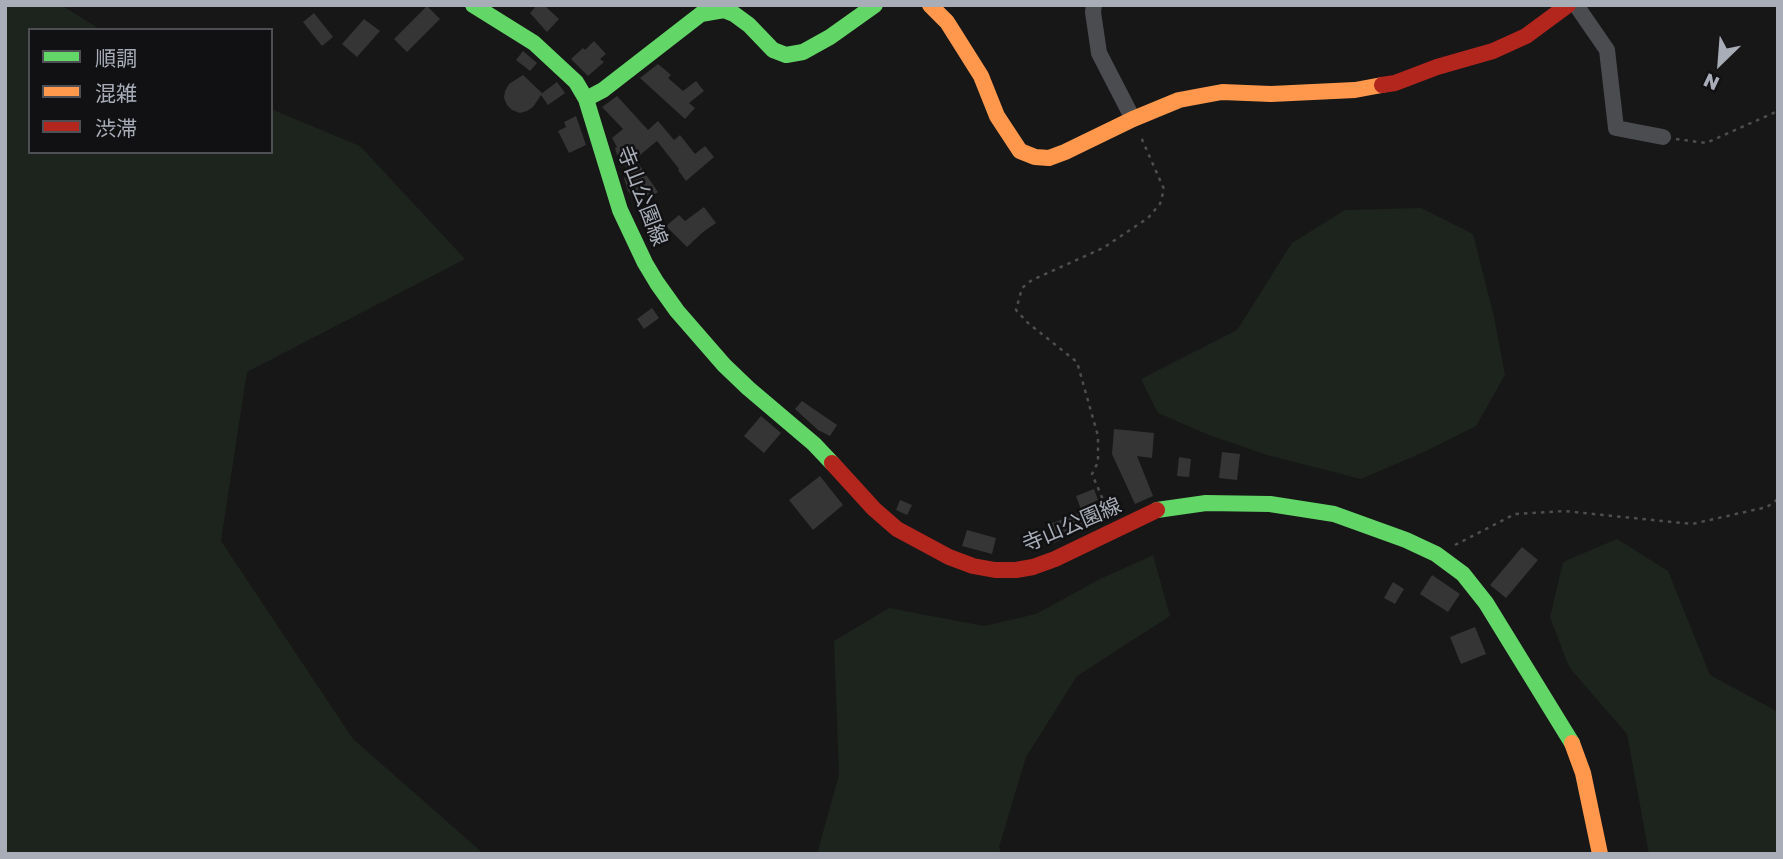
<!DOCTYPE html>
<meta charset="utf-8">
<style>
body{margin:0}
#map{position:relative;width:1783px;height:859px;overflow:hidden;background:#171717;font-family:"Golos Text","Noto Sans JP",sans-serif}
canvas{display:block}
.frame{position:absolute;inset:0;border:7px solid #a8adb8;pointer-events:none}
.legend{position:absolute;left:28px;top:28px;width:245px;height:126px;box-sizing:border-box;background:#111113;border:2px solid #4d4f55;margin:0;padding:9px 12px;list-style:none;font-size:21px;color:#a8adb8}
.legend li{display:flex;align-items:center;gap:14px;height:35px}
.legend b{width:35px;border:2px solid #4d4f55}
.north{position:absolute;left:1685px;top:28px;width:70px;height:70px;-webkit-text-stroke:5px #111113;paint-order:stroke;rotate:205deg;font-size:19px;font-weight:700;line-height:28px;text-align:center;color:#a8adb8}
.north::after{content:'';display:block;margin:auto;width:24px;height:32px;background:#a8adb8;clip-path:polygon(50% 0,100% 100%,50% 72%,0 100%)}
</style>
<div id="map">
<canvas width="1783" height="859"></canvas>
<div class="frame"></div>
<ul class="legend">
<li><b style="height:9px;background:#63d668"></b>順調</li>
<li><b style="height:9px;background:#ff974d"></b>混雑</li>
<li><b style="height:9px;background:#b3261e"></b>渋滞</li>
</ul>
<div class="north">N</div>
</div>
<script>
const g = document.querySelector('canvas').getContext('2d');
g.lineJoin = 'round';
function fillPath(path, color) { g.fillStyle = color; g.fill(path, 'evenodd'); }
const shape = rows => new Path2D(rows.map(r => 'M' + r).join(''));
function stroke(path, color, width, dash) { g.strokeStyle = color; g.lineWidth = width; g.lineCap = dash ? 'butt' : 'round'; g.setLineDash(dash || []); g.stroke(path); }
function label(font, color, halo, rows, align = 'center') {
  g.font = font + ' "Golos Text","Noto Sans JP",sans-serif'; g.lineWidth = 5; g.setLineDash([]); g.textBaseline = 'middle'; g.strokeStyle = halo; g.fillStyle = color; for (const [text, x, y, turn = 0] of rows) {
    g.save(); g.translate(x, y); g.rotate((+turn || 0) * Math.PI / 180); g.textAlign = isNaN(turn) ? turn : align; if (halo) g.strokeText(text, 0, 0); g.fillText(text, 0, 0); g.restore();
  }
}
const green = shape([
 [5,5,61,5,101,30,30,30,30,152,271,152,271,109,360,146,465,259,247,372,221,541,353,739,484,854,5,854],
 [1421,208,1473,234,1494,317,1505,375,1476,426,1426,451,1361,479,1267,455,1209,435,1158,413,1141,379,1237,330,1292,243,1345,210],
 [1617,539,1668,571,1710,675,1778,712,1778,854,1649,854,1627,734,1569,667,1550,617,1563,562],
 [1153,555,1170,616,1077,676,1026,757,999,847,1001,854,817,854,839,775,834,641,889,608,984,626,1036,614,1098,580]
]);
const building = shape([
 [537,5,544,5,559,19,547,32,530,13],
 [427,6,440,19,407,52,394,39],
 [314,13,333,37,322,46,303,22],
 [364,19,380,31,357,57,342,44],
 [594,41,606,54,600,59,604,62,588,76,571,59,583,48,585,50],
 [523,51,537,63,530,71,516,60],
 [658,64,671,75,668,78,683,91,696,81,704,91,689,103,695,108,685,119,640,78],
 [523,75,542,93,541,94,557,82,565,93,548,105,541,95,533,107,527,111,520,113,512,110,507,105,504,98,505,91,509,84],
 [617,96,648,130,658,121,674,140,680,135,695,154,705,146,714,157,686,181,678,170,679,169,657,141,635,159,658,192,651,197,649,195,637,203,628,191,624,178,631,173,617,155,615,148,617,147,612,138,623,129,602,107],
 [576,116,586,145,569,153,558,131,566,127,564,122],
 [704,207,716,223,703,232,687,247,666,226,679,215,685,221],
 [652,308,659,318,644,329,637,319],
 [802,401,837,425,830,436,818,430,795,409],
 [761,416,781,433,764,453,744,436],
 [1114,429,1154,433,1152,458,1137,456,1153,496,1135,504,1112,454],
 [1222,452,1240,454,1237,480,1219,478],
 [1179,457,1191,459,1189,477,1177,476],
 [820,476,843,505,813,530,789,500],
 [1094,489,1098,500,1095,501,1103,521,1054,543,1047,525,1082,512,1076,496],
 [900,500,912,505,907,515,896,510],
 [967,530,996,538,992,554,962,546],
 [1522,547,1538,560,1506,598,1490,585],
 [1432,575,1460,594,1448,612,1420,594],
 [1393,582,1404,589,1395,604,1384,598],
 [1475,627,1486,654,1461,664,1450,637]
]);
const path = shape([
 [1676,139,1706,143,1778,111],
 [1109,514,1092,474,1098,462,1098,436,1077,362,1028,323,1016,310,1022,288,1032,280,1103,248,1148,218,1160,204,1164,189,1140,135],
 [1455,545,1515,514,1564,511,1692,524,1767,507,1778,499]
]);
const street = shape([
 [1094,5,1093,12,1099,53,1133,119],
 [1576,5,1607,50,1616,128,1663,137]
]);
const fast = shape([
 [473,5,534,43,576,82,586,99,620,210,645,263,657,283,677,311,724,365,748,388,814,444,832,463],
 [586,99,603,90,701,14,724,10,734,14,749,25,773,50,786,55,803,52,830,37,875,5],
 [1157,510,1206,503,1270,504,1334,514,1406,540,1436,554,1463,574,1486,603,1572,743]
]);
const slow = shape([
 [930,5,947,22,981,76,997,116,1020,151,1035,157,1049,158,1065,152,1133,119,1179,100,1222,92,1271,94,1355,90,1382,85],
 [1572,743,1583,773,1600,854]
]);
const jam = shape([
 [1382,85,1395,83,1437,67,1493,51,1526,36,1568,5],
 [832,463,874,509,897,529,949,557,973,566,995,570,1016,570,1033,567,1055,559,1157,510]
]);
const streetNames = [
 ["寺山公園線",642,196,69],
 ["寺山公園線",1072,525,-23]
];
fillPath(green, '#1d241e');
fillPath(building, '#353536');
stroke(path, '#4d4e52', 2.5, [3.5, 5]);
stroke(street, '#4b4c50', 16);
stroke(fast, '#63d668', 16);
stroke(slow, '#ff974d', 16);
stroke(jam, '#b3261e', 16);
label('21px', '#a8adb8', '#111113', streetNames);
</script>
